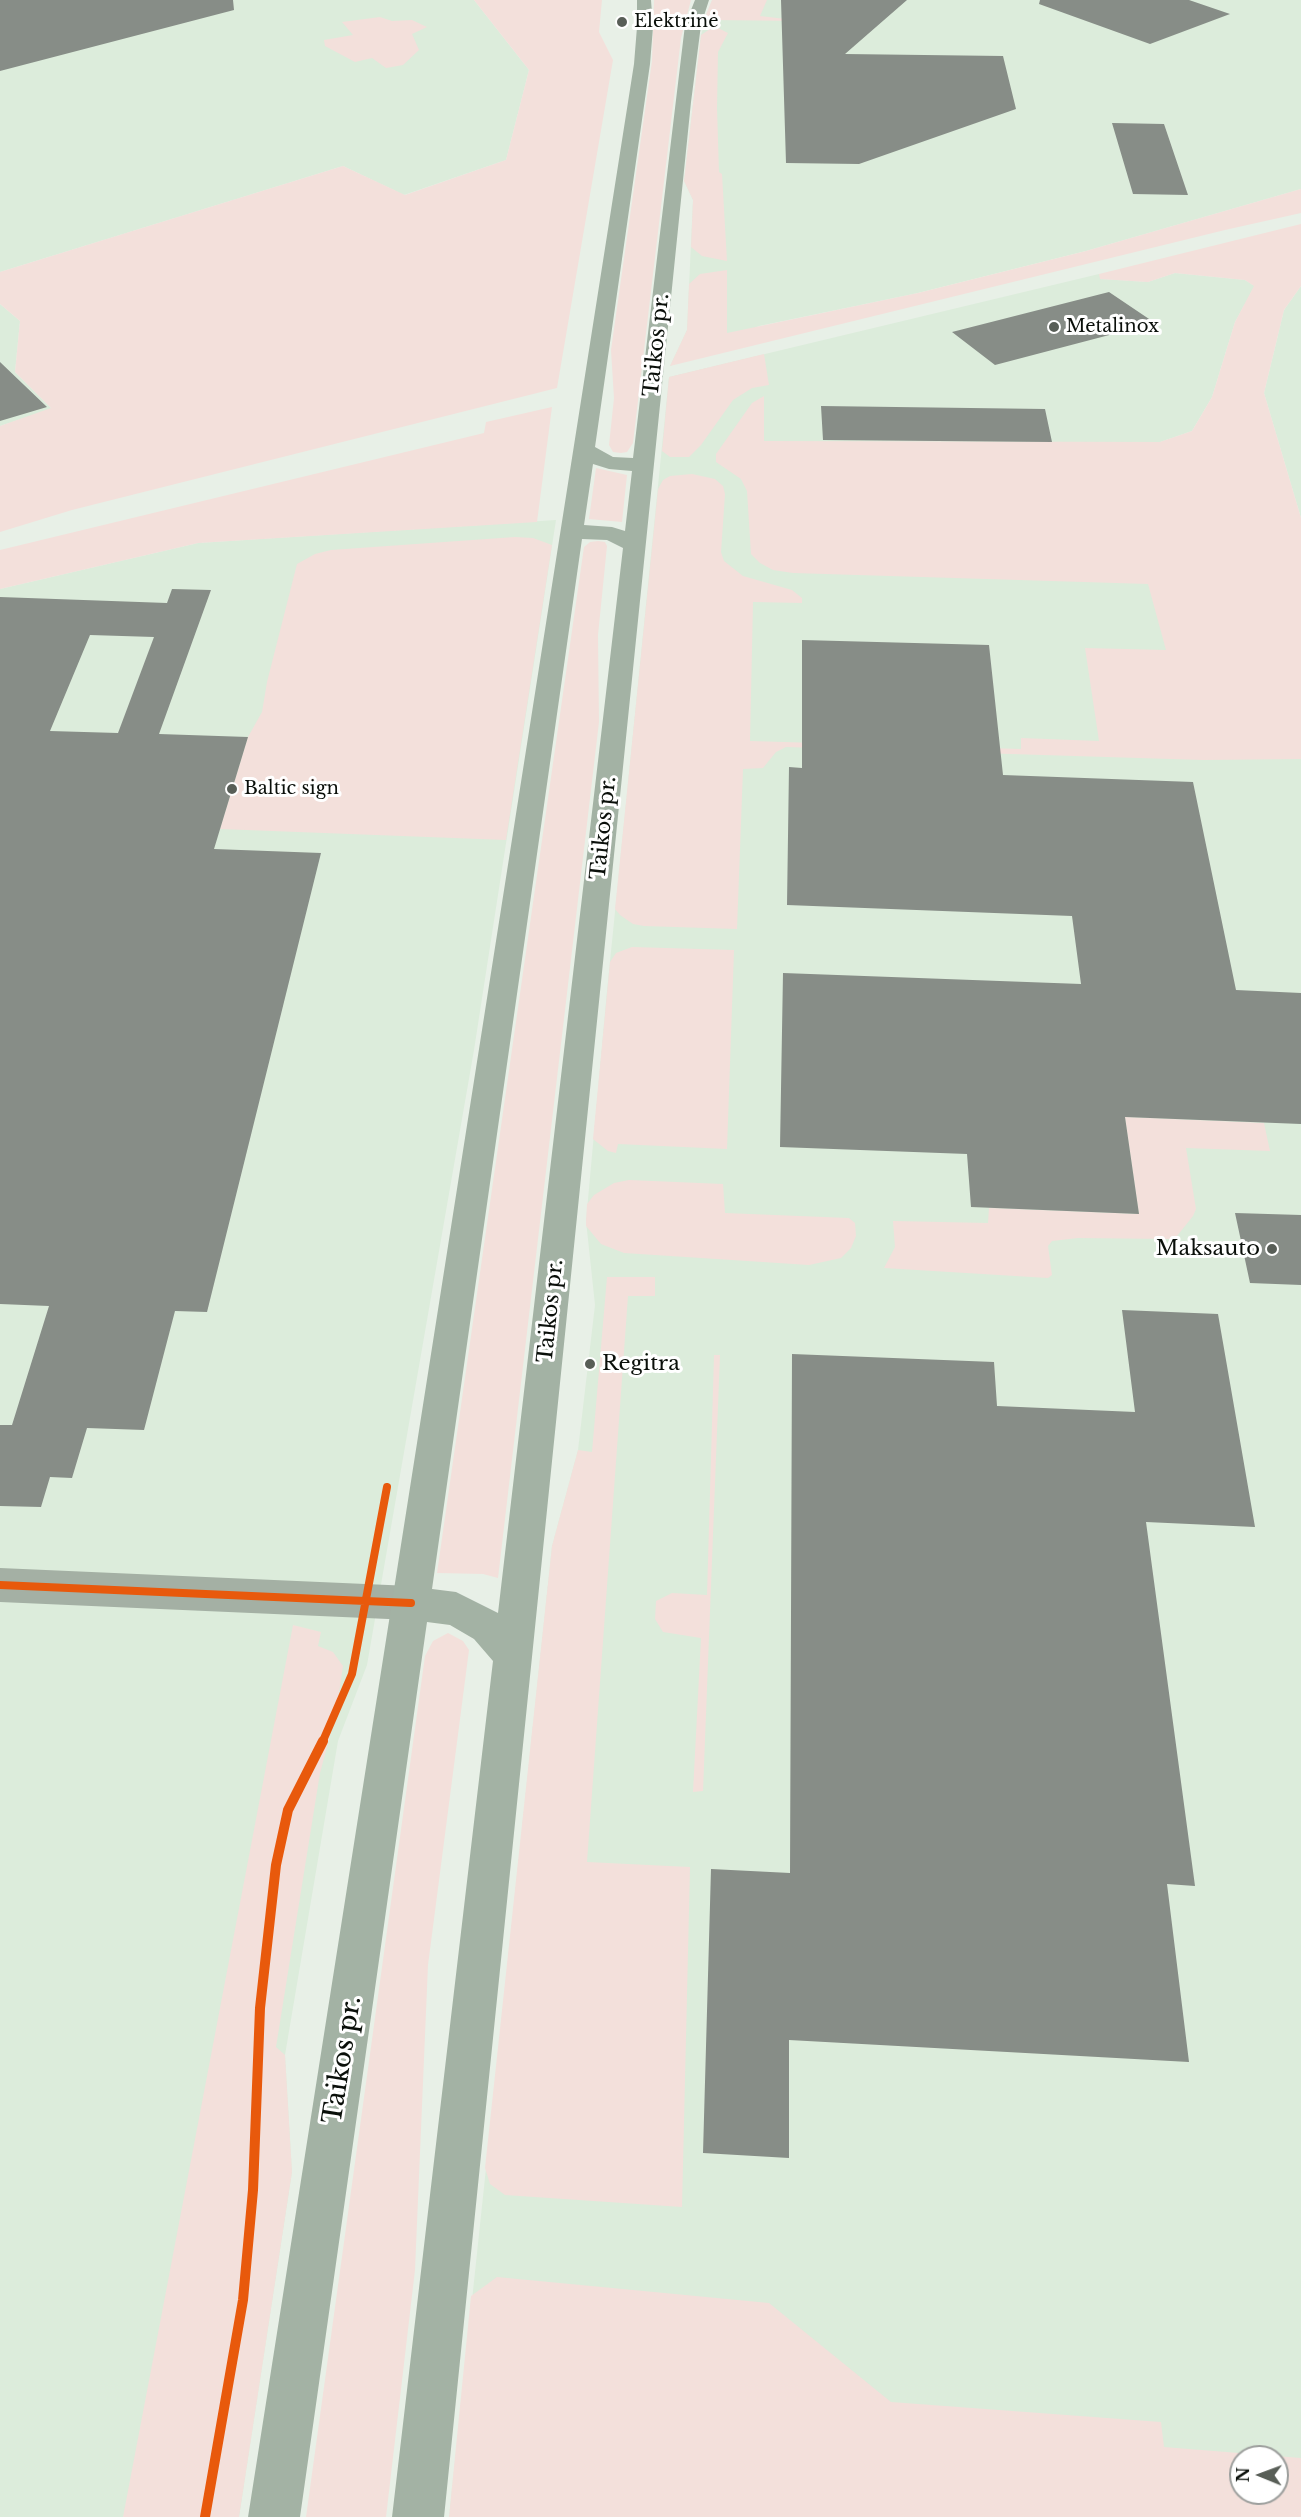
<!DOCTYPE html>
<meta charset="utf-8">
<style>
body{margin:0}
#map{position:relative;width:1301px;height:2517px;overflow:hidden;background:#e8f0e7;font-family:"Libre Baskerville",serif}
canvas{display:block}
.north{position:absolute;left:1229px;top:2445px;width:60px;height:60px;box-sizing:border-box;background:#fff;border:2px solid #9d9f9d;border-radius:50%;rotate:271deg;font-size:16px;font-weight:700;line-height:24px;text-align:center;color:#0a0f0a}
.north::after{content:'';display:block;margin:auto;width:21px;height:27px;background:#585e57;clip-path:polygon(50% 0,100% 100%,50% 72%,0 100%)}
</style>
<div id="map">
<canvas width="1301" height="2517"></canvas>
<div class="north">N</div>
</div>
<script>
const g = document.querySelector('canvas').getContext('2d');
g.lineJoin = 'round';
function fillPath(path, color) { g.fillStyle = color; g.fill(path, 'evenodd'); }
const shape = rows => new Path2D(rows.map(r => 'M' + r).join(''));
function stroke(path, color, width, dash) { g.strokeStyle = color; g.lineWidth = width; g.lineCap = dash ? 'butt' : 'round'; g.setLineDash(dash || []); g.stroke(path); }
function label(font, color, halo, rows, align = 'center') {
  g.font = font + ' "Libre Baskerville",serif'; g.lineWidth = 6; g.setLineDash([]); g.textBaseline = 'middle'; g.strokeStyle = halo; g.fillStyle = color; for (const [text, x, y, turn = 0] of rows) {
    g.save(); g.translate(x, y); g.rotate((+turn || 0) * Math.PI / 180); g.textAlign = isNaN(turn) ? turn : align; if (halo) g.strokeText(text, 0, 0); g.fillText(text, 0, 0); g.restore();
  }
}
const built = shape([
 [0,0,474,0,529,70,506,160,404,195,343,166,0,272],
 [712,0,1301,0,1301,189,1086,251,918,293,759,326,670,366,687,330,693,200,684,181,701,35],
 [1175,273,1245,280,1255,286,1235,322,1212,397,1192,431,1160,442,1052,443,1266,567,1292,758,1301,759,1301,2517,449,2517,552,1546,578,1450,595,1305,586,1221,607,991,669,377,1099,274,1101,279,1148,282],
 [1241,2457,1277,2457,1277,2493,1241,2493],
 [1301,286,1301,518,1264,393,1284,310],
 [0,304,20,321,15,372,52,409,0,426],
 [556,520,474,1050,367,1665,338,1741,285,2055,292,2172,239,2517,0,2517,0,589,198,543]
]);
const green = shape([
 [474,0,602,0,599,32,613,60,557,388,72,510,0,532,0,426,51,408,15,372,20,321,0,304,0,272,343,166,405,195,506,160,529,70],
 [654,0,691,0,681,38,633,443,627,452,621,453,613,452,609,445,614,398,611,350,652,61],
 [712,0,767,0,760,16,803,21,712,20,705,17],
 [380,17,392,21,412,20,427,27,412,34,419,50,403,65,386,68,372,58,355,62,325,46,324,40,353,35,342,22],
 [718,28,728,33,718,52,717,108,719,172,722,174,727,261,702,256,691,247,693,200,684,181,701,35,710,29],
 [1301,189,1301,213,1225,230,670,366,687,330,689,284,700,274,727,270,727,333,918,293,1086,251],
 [1301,224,1301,286,1284,310,1264,393,1301,518,1301,759,1203,760,786,747,776,752,763,768,743,769,737,929,644,926,633,924,620,915,615,909,658,489,663,480,670,476,692,474,715,479,723,486,725,494,721,552,724,561,743,576,792,590,802,598,802,603,753,602,750,741,1021,749,1021,738,1099,741,1085,648,1166,650,1148,584,793,573,773,570,760,563,751,554,747,491,741,479,716,462,716,454,752,403,764,396,764,441,1160,442,1192,431,1212,397,1235,322,1254,286,1245,280,1175,273,1148,282,1100,279,1099,274],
 [764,354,769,385,752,388,733,400,701,445,689,457,670,457,662,451,669,377],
 [552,407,537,522,198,543,0,589,0,550,484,433,486,422],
 [596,468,627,475,622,522,589,519],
 [515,537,533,538,552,545,506,840,220,829,248,737,262,712,267,682,297,564,315,554,331,550],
 [598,541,605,542,607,546,598,635,599,722,498,1578,483,1574,437,1573,584,547,590,542],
 [632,947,734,950,727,1149,618,1144,616,1153,608,1151,593,1139,610,962,616,953],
 [1125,1117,1264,1123,1270,1151,1186,1148,1196,1209,1193,1216,1177,1236,1170,1239,1078,1238,1052,1241,1048,1246,1052,1275,1048,1278,884,1268,895,1247,893,1221,988,1223,989,1208,1139,1214],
 [629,1180,723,1184,725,1213,849,1218,855,1223,856,1236,851,1248,841,1258,809,1265,624,1253,601,1244,586,1226,586,1221,587,1204,594,1195,614,1183],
 [607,1277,655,1277,655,1296,628,1296,587,1862,690,1867,682,2207,505,2195,490,2184,485,2168,552,1546,578,1450,592,1452],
 [714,1355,720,1355,703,1791,693,1792,701,1638,663,1632,655,1619,656,1601,672,1593,707,1595],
 [293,1625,321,1632,318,1646,333,1652,343,1666,336,1713,320,1773,276,2047,285,2055,292,2172,239,2517,123,2517],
 [448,1633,463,1641,469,1650,428,1965,415,2270,386,2517,306,2517,425,1656,433,1641],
 [497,2277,769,2303,891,2402,1161,2422,1164,2447,1301,2458,1301,2517,449,2517,471,2296],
 [1241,2457,1277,2457,1277,2493,1241,2493]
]);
const building = shape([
 [0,0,233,0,234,10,0,71],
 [781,0,907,0,845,54,1003,56,1016,109,859,164,786,163],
 [1040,0,1189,0,1230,14,1150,44,1039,4],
 [1112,123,1164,124,1188,195,1133,194],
 [1109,292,1155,323,995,365,952,332],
 [0,362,47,407,0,421],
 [821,406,1045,409,1052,442,823,440],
 [172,589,211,590,159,734,248,737,214,849,321,853,207,1312,175,1311,144,1430,87,1428,72,1478,50,1477,41,1507,0,1506,0,1425,12,1425,49,1306,0,1304,0,597,167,603],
 [90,635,154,637,118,733,50,731],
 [802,640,989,645,1003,775,1193,782,1236,990,1301,993,1301,1124,1125,1117,1139,1214,971,1207,967,1154,780,1147,783,973,1081,984,1072,916,787,905,789,767,802,768],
 [1235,1213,1301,1215,1301,1285,1250,1283],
 [1122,1310,1218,1314,1255,1527,1146,1522,1195,1886,1167,1884,1189,2062,789,2040,789,2158,703,2153,711,1869,790,1873,792,1354,994,1362,997,1406,1135,1412]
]);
const minor = shape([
 [0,1568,411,1586,424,1591,430,1603,424,1615,411,1620,0,1602,0,1568]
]);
const primary = shape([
 [637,0,651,0,653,27,650,64,595,447,613,457,633,458,685,25,695,0,709,0,701,25,691,102,444,2517,392,2517,493,1661,474,1639,450,1625,427,1622,300,2517,248,2517,634,64,637,27,637,0],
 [593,464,609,469,632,471,625,531,612,527,584,525,593,464],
 [582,539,607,540,623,548,498,1613,456,1592,432,1589,582,539]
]);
const cyclewayFar1 = shape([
 [0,1585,411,1603],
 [322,1743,352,1674,387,1487]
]);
const cycleway = shape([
 [205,2517,243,2300,253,2190,260,2008,276,1865,288,1810,323,1741]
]);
const markers = [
 [622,22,6,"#585e57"],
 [1054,327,6,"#585e57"],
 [232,789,6,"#585e57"],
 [1272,1249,6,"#585e57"],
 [590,1364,6,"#585e57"]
];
const farPoinames = [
 ["Elektrinė",634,22],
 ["Metalinox",1066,327],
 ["Baltic sign",244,789]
];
const streetNames = [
 ["Taikos pr.",657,345,-84],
 ["Taikos pr.",604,828,-84],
 ["Taikos pr.",551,1311,-84]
];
const poiNames = [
 ["Maksauto",1260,1249],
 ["Regitra",602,1364,"left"]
];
const nearStreetnames = [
 ["Taikos pr.",343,2060,-81]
];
fillPath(built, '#dcecdb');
fillPath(green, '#f3e0db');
fillPath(building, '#878d87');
fillPath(minor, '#a4b0a4');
fillPath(primary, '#a3b2a4');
stroke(cyclewayFar1, '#e8590c', 8);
stroke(cycleway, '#e8590c', 10);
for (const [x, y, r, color] of markers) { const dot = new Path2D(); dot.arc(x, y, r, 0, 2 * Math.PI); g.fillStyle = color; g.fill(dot); stroke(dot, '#fff', 2); }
label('18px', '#0a0f0a', '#fff', farPoinames, 'left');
label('21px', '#0a0f0a', '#fff', streetNames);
label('21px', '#0a0f0a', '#fff', poiNames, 'right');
label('26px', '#0a0f0a', '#fff', nearStreetnames);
</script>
